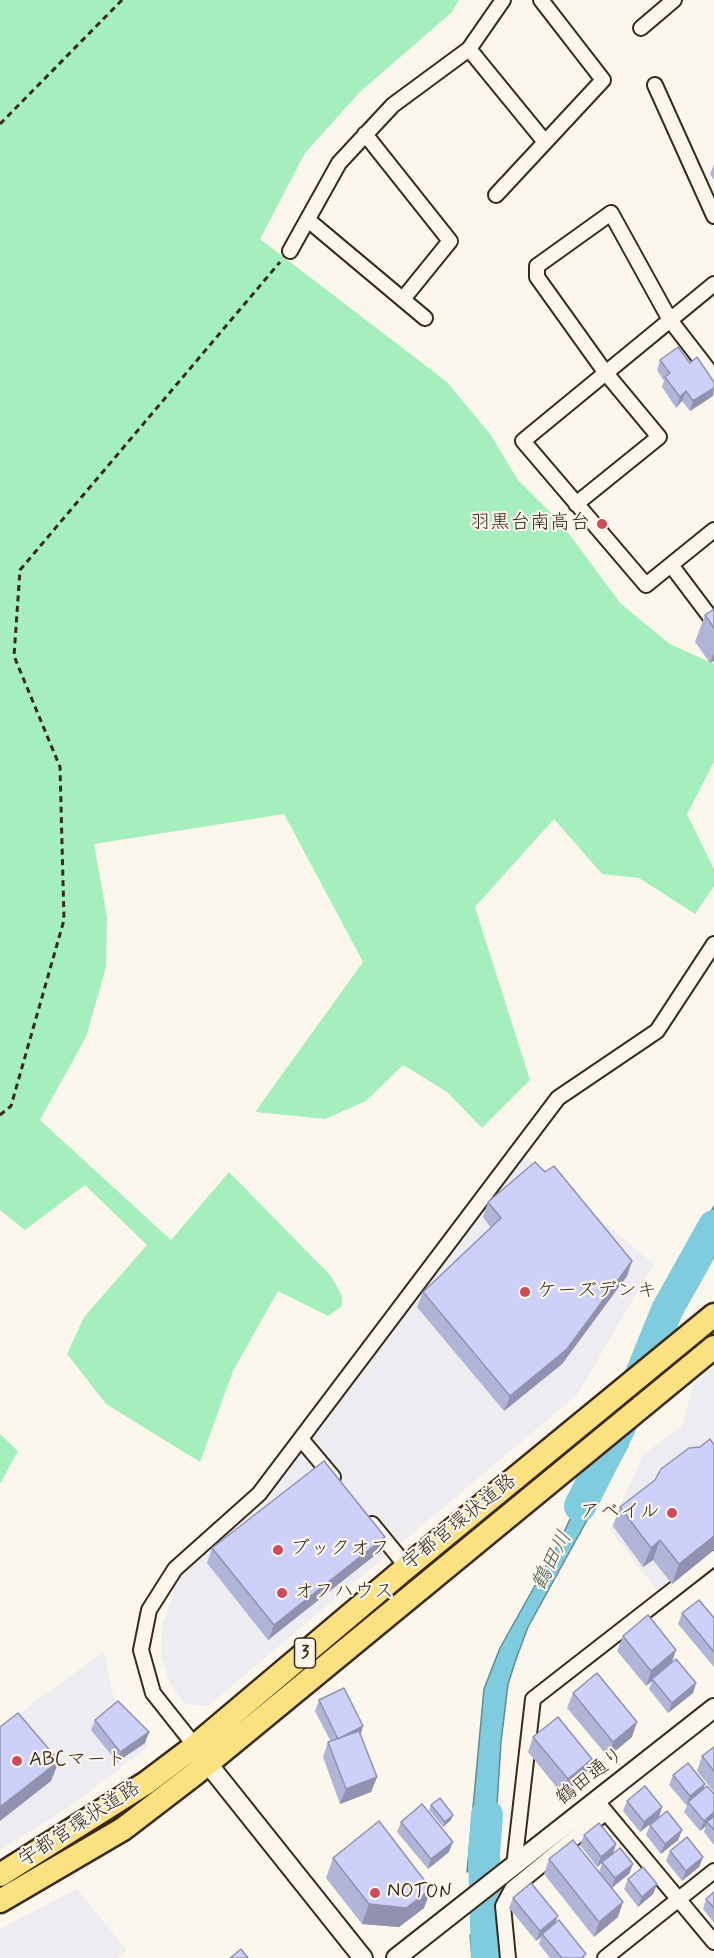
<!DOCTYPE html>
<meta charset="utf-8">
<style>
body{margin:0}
canvas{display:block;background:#fbf7ec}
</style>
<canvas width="714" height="1958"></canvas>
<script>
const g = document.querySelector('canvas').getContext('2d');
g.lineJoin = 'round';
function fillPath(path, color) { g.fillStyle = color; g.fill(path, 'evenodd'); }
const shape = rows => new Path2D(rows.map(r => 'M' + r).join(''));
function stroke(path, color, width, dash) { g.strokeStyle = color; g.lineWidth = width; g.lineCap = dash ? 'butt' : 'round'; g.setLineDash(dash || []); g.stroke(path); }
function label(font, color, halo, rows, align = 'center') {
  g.font = font + ' Mynerve,"Klee One",sans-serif'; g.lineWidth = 4.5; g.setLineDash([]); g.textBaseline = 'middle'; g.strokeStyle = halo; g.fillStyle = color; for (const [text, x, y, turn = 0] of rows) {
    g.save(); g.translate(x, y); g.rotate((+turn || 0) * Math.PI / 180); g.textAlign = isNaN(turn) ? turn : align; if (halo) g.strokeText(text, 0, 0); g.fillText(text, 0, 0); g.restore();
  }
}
const built = shape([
 [525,1156,654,1264,577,1395,208,1706,184,1704,170,1683,161,1656,162,1626,179,1578,266,1501],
 [714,1367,714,1549,658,1592,610,1529,643,1455,682,1426,693,1385],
 [104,1652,113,1695,148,1747,69,1807,0,1850,0,1731,35,1701],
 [77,1889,127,1950,118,1958,0,1958,0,1929]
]);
const green = shape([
 [0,0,459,0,452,12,360,92,305,153,260,239,447,382,490,434,518,480,561,523,621,604,670,644,714,664,714,762,687,814,714,869,714,886,695,914,639,878,602,874,554,819,475,907,530,1080,482,1128,447,1092,403,1065,366,1101,325,1119,255,1112,363,962,284,814,94,844,107,917,106,967,86,1037,40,1120,171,1240,229,1172,331,1276,342,1296,342,1306,328,1316,278,1291,233,1371,200,1462,106,1404,67,1354,84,1317,147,1245,85,1185,25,1230,0,1210],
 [0,1434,18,1451,0,1484]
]);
const water = shape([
 [714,1206,714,1250,681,1310,650,1333,668,1288,714,1206],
 [628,1446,544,1598,528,1627,516,1659,508,1684,501,1742,494,1851,467,1872,484,1689,500,1648,560,1541,589,1477,628,1446],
 [489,1921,493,1958,472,1958,470,1935,489,1921]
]);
const river = shape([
 [580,1506,619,1429,667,1310,714,1226],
 [487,1815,484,1854,487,1958]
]);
const path = shape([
 [0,124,122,0],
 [0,1115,11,1106,64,920,60,767,14,656,20,570,280,262]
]);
const minor = shape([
 [641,28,674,0],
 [469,49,545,142],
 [655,85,714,216],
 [365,134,450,241,403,299],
 [496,195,603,80,541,0],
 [308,220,425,318],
 [290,251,339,163,393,105,469,49,503,0],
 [714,284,523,441,646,585,714,530],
 [576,504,659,437,605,372,537,277,537,266,611,213,670,320,714,377],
 [671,565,714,622],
 [301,1439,333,1477],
 [372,1524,407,1567],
 [195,1746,153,1693,141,1650,149,1610,175,1569,259,1494,558,1098,657,1031,714,944],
 [600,1805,714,1942],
 [514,1866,533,1699,714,1558],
 [508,1958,503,1906,512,1889,606,1812],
 [605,1958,714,1871]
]);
const tertiary = shape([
 [201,1755,363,1958],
 [396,1958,714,1708]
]);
const primary = shape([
 [0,1875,146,1783,195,1746,407,1567,714,1315],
 [0,1901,123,1829,196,1773,714,1347]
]);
const wall = shape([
 [714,164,714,180,710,174],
 [660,360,690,363,714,382,713,396,690,411,682,401,676,408,662,387,664,381,657,370],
 [714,609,714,661,710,663,695,642,705,615],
 [488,1202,632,1261,627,1276,562,1364,504,1411,417,1307,423,1292,491,1228,483,1217],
 [620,1507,714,1550,672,1584,653,1560,643,1567,613,1526],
 [212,1548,379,1552,268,1640,207,1563],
 [682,1613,714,1618,714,1667,678,1624],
 [623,1636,676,1650,671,1663,696,1683,693,1693,668,1713,649,1689,652,1681,646,1686,617,1651],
 [573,1693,632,1737,608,1757,567,1708],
 [319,1700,363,1726,361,1734,377,1777,371,1792,340,1804,323,1757,328,1742,331,1742,315,1711],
 [95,1720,149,1732,145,1743,117,1762,91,1730],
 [533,1737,592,1759,587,1774,562,1794,528,1752],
 [714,1747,714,1792,697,1771,702,1756],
 [673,1775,705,1784,703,1790,714,1794,714,1845,704,1832,706,1826,700,1831,684,1812,687,1806,669,1785],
 [627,1801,662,1807,659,1817,640,1832,623,1811],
 [431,1805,451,1820,443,1827,429,1810],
 [401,1822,449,1852,428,1869,397,1832],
 [650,1825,682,1830,678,1840,661,1854,646,1835],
 [584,1835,613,1853,633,1864,629,1874,612,1888,618,1917,594,1937,544,1874,549,1859,599,1872,602,1863,597,1867,580,1845],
 [670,1851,703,1857,699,1867,682,1881,666,1861],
 [333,1858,431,1889,424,1908,399,1927,362,1924,326,1878],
 [628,1879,657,1884,653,1894,638,1907,624,1889],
 [714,1892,714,1923,703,1909,706,1899],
 [513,1898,555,1923,586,1954,584,1958,550,1958,539,1944,541,1937,536,1941,509,1908]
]);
const shadedWall = shape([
 [714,388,713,396,690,411,693,401],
 [686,391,682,401,676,408,680,397],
 [714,653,714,661,710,663],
 [632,1261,627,1276,562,1364,504,1411,510,1396],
 [714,1536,714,1550,672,1584,679,1564],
 [385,1537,379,1552,268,1640,274,1625],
 [660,1540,653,1560,643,1567,651,1548],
 [676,1650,671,1665,652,1679,652,1681,646,1686,651,1671],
 [696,1683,693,1693,668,1713,672,1703],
 [637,1722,632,1737,608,1757,613,1742],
 [363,1726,360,1736,338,1739],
 [149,1732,145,1743,117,1762,120,1752],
 [592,1759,587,1774,562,1794,568,1779],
 [59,1761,51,1781,0,1821,0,1807],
 [377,1777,371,1792,340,1804,346,1789],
 [705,1784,701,1794,688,1802,686,1806,690,1796],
 [662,1807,659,1817,640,1832,644,1822],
 [714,1812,714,1819,707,1822,706,1826,700,1831,704,1821],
 [453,1815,451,1820,443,1827,445,1822],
 [682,1830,678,1840,661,1854,665,1844],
 [453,1842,449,1852,428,1869,431,1859],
 [616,1844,613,1854,597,1867,601,1857],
 [703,1857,699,1867,682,1881,686,1871],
 [633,1864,629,1874,611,1888,615,1878],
 [657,1884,653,1894,638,1907,642,1897],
 [431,1889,424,1908,399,1927,362,1924,369,1904],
 [623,1902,618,1917,594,1937,599,1922],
 [558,1916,554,1926,542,1934,541,1937,536,1941,540,1931]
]);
const building = shape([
 [678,347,690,363,697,357,714,382,714,388,693,401,686,391,680,397,665,377,670,373,660,360,678,347],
 [714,609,714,628,705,615,714,609],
 [535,1162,545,1172,554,1166,632,1261,567,1349,510,1396,423,1292,501,1218,488,1202,535,1162],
 [710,1439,714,1445,714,1536,679,1564,660,1540,651,1548,620,1507,655,1480,661,1469,689,1448,700,1447,710,1439],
 [324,1461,385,1537,274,1625,212,1548,324,1461],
 [699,1600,714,1618,714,1652,682,1613,699,1600],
 [648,1615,676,1650,651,1671,623,1636,648,1615],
 [676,1659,696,1683,672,1703,652,1679,676,1659],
 [597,1673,637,1722,613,1742,573,1693,597,1673],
 [344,1688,363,1726,338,1739,319,1700,344,1688],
 [118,1701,149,1732,120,1752,95,1720,118,1701],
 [18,1713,59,1761,0,1807,0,1727,18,1713],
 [558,1717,592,1759,568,1779,533,1737,558,1717],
 [359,1731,377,1777,346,1789,328,1742,359,1731],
 [714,1747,714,1771,702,1756,714,1747],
 [688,1763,705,1784,690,1796,673,1775,688,1763],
 [645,1786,662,1807,644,1822,627,1801,645,1786],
 [707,1786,714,1794,714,1812,704,1821,688,1802,707,1786],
 [440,1798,453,1815,445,1822,431,1805,440,1798],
 [422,1804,453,1842,431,1859,401,1822,422,1804],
 [667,1811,682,1830,665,1844,650,1825,667,1811],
 [714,1816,714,1830,707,1822,714,1816],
 [379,1821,431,1889,406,1908,369,1904,333,1858,379,1821],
 [599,1823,616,1844,601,1857,584,1835,599,1823],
 [687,1837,703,1857,686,1871,670,1851,687,1837],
 [573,1840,623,1902,599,1922,549,1859,573,1840],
 [620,1848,633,1864,615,1878,602,1862,620,1848],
 [643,1867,657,1884,642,1897,628,1879,643,1867],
 [531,1883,558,1916,540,1931,513,1898,531,1883],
 [714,1892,714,1908,706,1899,714,1892],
 [559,1920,586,1954,581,1958,562,1958,542,1934,559,1920],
 [241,1949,248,1958,230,1958,241,1949]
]);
const markers = [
 [602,524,6,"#d1495b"],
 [525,1292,6,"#d1495b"],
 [672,1513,6,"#d1495b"],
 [278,1550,6,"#d1495b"],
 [282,1593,6,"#d1495b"],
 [17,1761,6,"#d1495b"],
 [375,1893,6,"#d1495b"]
];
const shields = [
 [305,1653,21]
];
const shieldNames = [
 ["3",305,1653]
];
const poiNames = [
 ["羽黒台南高台",590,524,"right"],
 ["ケーズデンキ",537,1292],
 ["アベイル",660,1513,"right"],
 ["ブックオフ",290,1550],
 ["オフハウス",294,1593],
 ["ABCマート",29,1761],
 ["NOTON",387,1893]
];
const streetNames = [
 ["宇都宮環状道路",460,1523,-39],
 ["鶴田通り",591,1777,-38],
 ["宇都宮環状道路",80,1825,-33]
];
const waterNames = [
 ["鶴田川",553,1561,-63]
];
fillPath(built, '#edecf0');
fillPath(green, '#a5efbd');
fillPath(water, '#7eccdd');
stroke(water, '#638b91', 1.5);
stroke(river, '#7eccdd', 32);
stroke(minor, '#3b2a1e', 18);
stroke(tertiary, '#3b2a1e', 22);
stroke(primary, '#3b2a1e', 27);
stroke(path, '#3b2a1e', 3, [6, 4.5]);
stroke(minor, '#fbf7ec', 14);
stroke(tertiary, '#fbf7ec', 18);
stroke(primary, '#fbe180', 22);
fillPath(wall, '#b0b4d7');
fillPath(shadedWall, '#9092af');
fillPath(building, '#cdd1fa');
stroke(building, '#9092af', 1.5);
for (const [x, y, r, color] of markers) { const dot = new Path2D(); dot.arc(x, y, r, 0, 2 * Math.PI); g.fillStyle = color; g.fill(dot); stroke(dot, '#fbf7ec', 2); }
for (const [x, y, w] of shields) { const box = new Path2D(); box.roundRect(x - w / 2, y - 15, w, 30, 4.5); g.fillStyle = '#fbf7ec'; g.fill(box); stroke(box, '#3b2a1e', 1.5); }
label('bold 18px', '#3b2a1e', null, shieldNames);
label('20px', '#3b2a1e', '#fbf7ec', poiNames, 'left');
label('20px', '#3b2a1e', '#fbf7ec', streetNames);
label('italic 21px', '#4f5b57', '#fbf7ec', waterNames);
</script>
